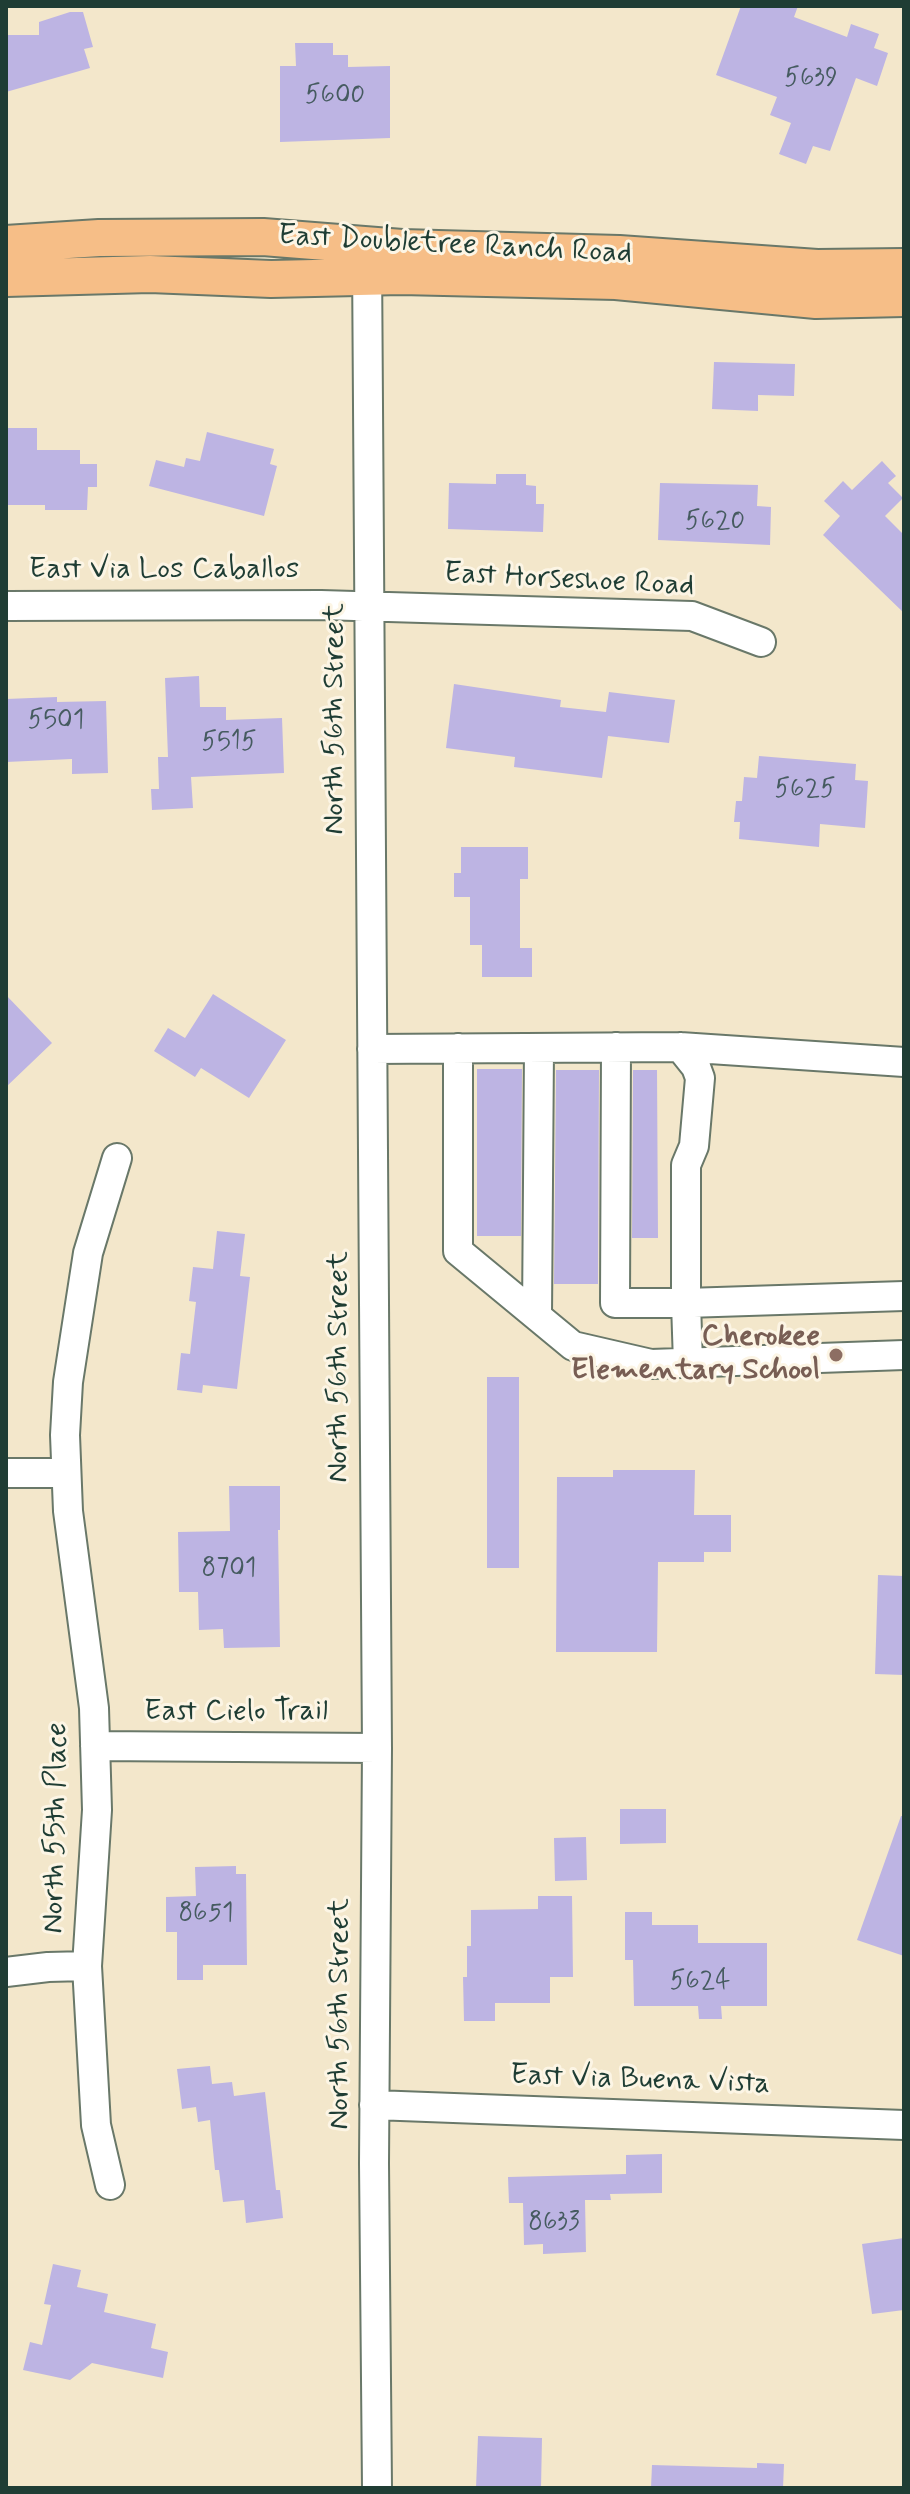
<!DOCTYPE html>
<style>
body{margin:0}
#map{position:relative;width:910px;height:2494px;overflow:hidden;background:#f3e7cb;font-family:Mynerve,sans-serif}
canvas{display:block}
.frame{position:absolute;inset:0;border:8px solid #1f3d34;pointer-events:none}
</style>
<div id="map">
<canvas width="910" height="2494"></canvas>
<div class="frame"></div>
</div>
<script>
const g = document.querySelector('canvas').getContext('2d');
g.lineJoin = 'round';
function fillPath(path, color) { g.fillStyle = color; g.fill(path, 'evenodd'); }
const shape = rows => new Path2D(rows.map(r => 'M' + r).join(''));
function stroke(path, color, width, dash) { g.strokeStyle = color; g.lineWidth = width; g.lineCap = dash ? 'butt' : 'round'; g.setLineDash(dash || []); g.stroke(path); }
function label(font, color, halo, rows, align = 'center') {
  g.font = font + ' Mynerve,sans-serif'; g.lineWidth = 6; g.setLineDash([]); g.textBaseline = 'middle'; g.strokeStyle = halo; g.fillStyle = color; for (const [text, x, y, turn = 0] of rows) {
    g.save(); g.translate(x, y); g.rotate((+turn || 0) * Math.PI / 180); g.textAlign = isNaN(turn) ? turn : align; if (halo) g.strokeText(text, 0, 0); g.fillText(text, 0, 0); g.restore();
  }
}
const building = shape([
 [741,6,798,6,794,17,847,37,851,24,879,34,874,48,888,53,877,86,856,78,830,151,813,146,806,164,779,154,791,123,770,115,777,97,716,75],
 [70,12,83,12,93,47,84,49,90,68,6,92,6,35,39,35,39,22],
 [295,43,333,43,333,55,348,55,348,67,390,66,390,138,280,142,280,66,296,66],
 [714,362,795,364,794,396,758,395,758,411,712,409],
 [7,428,37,428,37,450,80,450,80,464,97,464,97,487,88,487,87,510,45,510,45,505,6,505],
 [207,432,274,449,270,464,277,466,264,516,149,486,156,460,184,467,186,458,200,461],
 [882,461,896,476,888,483,903,498,885,516,904,535,904,613,823,535,840,516,824,501,843,481,852,490],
 [496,474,526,474,526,485,536,486,536,504,544,504,543,532,448,529,449,483,496,484],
 [660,483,758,485,757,506,771,507,770,545,658,540],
 [199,676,200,707,226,707,226,720,282,718,284,773,191,777,193,808,152,810,151,789,159,789,158,757,168,757,165,678],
 [454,684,561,700,560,707,606,712,609,692,675,700,669,743,608,736,602,778,514,767,515,757,446,748],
 [57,697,57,702,106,701,108,773,72,774,72,759,6,762,6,699],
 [759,756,856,764,855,780,868,781,865,828,820,824,819,847,739,839,740,822,734,822,736,801,742,801,744,777,757,778],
 [461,847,528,847,528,879,520,879,520,948,532,948,532,977,482,977,482,945,470,945,470,897,454,897,454,873,461,873],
 [213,994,286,1040,249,1098,201,1068,195,1077,154,1051,168,1028,185,1038],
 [6,995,52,1043,6,1087],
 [477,1069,522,1069,521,1236,477,1236],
 [556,1070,599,1070,598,1284,554,1284],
 [633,1070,657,1070,658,1238,632,1238],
 [217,1231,245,1234,240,1276,250,1277,237,1389,203,1385,202,1393,177,1390,181,1353,190,1354,196,1302,189,1301,193,1267,213,1269],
 [487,1377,519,1377,519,1568,487,1568],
 [613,1470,695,1470,694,1515,731,1515,731,1552,704,1552,704,1562,658,1562,657,1652,556,1652,557,1477,613,1477],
 [229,1486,280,1486,280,1530,278,1530,280,1647,224,1648,223,1629,199,1630,198,1592,179,1592,178,1532,230,1531],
 [878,1575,904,1576,904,1675,875,1674],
 [620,1809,666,1809,666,1843,620,1844],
 [901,1816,904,1816,904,1956,857,1940],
 [586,1837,587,1880,555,1881,554,1838],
 [236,1866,236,1874,246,1874,247,1965,203,1965,203,1980,177,1980,177,1932,166,1932,166,1897,196,1896,195,1867],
 [538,1896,572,1896,573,1977,550,1977,550,2003,495,2003,495,2021,464,2021,463,1977,467,1977,467,1946,471,1946,471,1910,538,1909],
 [625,1912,652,1912,652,1925,698,1925,698,1943,767,1943,767,2006,721,2006,722,2019,699,2019,698,2006,634,2006,633,1960,625,1960],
 [210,2066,212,2084,232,2082,234,2096,265,2092,276,2190,280,2190,283,2218,246,2223,244,2200,223,2202,219,2170,215,2170,210,2120,198,2122,196,2107,182,2109,177,2069],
 [662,2154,662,2193,610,2194,611,2200,585,2200,586,2252,543,2254,543,2244,524,2245,523,2203,509,2203,508,2177,626,2174,626,2155],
 [904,2238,904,2310,872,2314,862,2244],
 [53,2264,81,2270,77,2287,108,2294,104,2312,156,2324,151,2348,168,2352,163,2378,92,2363,70,2380,23,2370,30,2342,42,2345,51,2305,44,2304],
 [478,2436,542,2438,541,2488,476,2488],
 [757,2463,784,2464,783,2488,651,2488,652,2465,757,2468]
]);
const minor = shape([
 [367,257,377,1748,374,2163,377,2488],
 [6,606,321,605,692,616,761,642],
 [616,1047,615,1303,686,1303,688,1363],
 [680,1047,696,1067,700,1078,694,1146,686,1165,686,1303,904,1296],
 [458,1048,458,1251,573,1346,651,1364,904,1355],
 [372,1049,680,1047,904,1062],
 [537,1316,539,1048],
 [6,1473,65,1473],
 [95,1746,377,1748],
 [6,1972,48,1967,87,1966],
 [374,2105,904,2125],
 [110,2185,96,2125,87,1966,97,1810,94,1708,68,1511,65,1435,68,1382,88,1253,117,1158]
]);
const major = shape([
 [6,244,99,238,263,237,402,248,619,254,817,268,904,267],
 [6,278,150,274,271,279,401,276,616,281,816,300,904,298]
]);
const markers = [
 [836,1355,8,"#8d6e63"]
];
const numberNames = [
 ["5639",811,80],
 ["5600",335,97],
 ["5620",715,523],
 ["5501",56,722],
 ["5515",229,744],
 ["5625",805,791],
 ["8701",229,1570],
 ["8651",206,1915],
 ["5624",700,1983],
 ["8633",554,2224]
];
const streetNames = [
 ["East Doubletree Ranch Road",455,246,3],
 ["East Via Los Caballos",164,571],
 ["East Horseshoe Road",569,581,3],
 ["North 56th Street",336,719,-90],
 ["North 56th Street",340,1367,-90],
 ["East Cielo Trail",236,1713],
 ["North 55th Place",57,1828,-89],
 ["North 56th Street",341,2014,-90],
 ["East Via Buena Vista",640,2081,2]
];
const educationNames = [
 ["Cherokee",820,1338],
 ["Elementary School",820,1372]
];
fillPath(building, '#bdb4e3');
stroke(minor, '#697869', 32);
stroke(major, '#697869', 40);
stroke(minor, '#fff', 28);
stroke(major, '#f6be87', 36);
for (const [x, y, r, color] of markers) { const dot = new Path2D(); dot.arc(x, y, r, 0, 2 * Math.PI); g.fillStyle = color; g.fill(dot); stroke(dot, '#fcf5e5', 3); }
label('26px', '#465b60', null, numberNames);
label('30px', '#1f3d34', '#fcf5e5', streetNames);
label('bold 30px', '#785e54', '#fcf5e5', educationNames, 'right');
</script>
